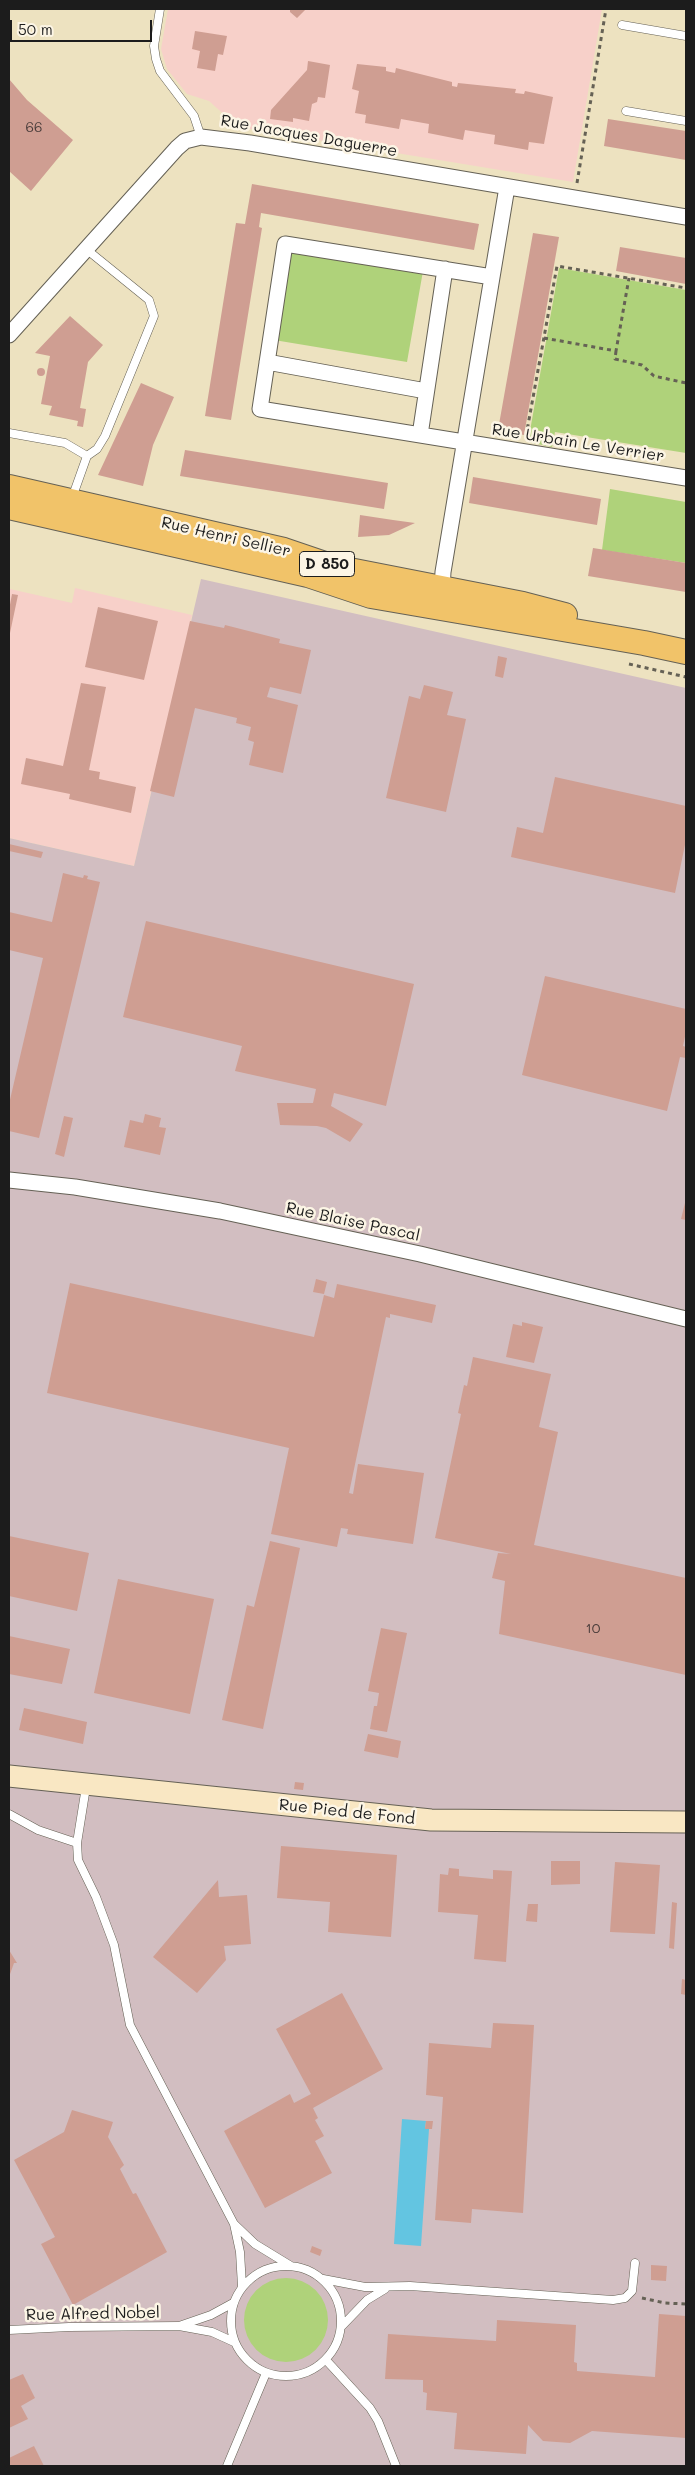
<!DOCTYPE html>
<style>
body{margin:0}
#map{position:relative;width:695px;height:2475px;overflow:hidden;background:#ede2c0;font-family:Mali,sans-serif}
canvas{display:block}
.frame{position:absolute;inset:0;border:10px solid #1c1c1c;pointer-events:none}
.scale{position:absolute;left:10px;top:20px;width:142px;height:22px;box-sizing:border-box;border:2px solid #1c1c1c;border-top:0;padding-left:6px;font-size:15px;line-height:18px;white-space:nowrap;color:#1c1c1c;-webkit-text-stroke:4px #fcf5e5;paint-order:stroke}
</style>
<div id="map">
<canvas width="695" height="2475"></canvas>
<div class="frame"></div>
<div class="scale">50 m</div>
</div>
<script>
const g = document.querySelector('canvas').getContext('2d');
g.lineJoin = 'round';
function fillPath(path, color) { g.fillStyle = color; g.fill(path, 'evenodd'); }
const shape = rows => new Path2D(rows.map(r => 'M' + r).join(''));
function stroke(path, color, width, dash) { g.strokeStyle = color; g.lineWidth = width; g.lineCap = dash ? 'butt' : 'round'; g.setLineDash(dash || []); g.stroke(path); }
function label(font, color, halo, rows, align = 'center') {
  g.font = font + ' Mali,sans-serif'; g.lineWidth = 5; g.setLineDash([]); g.textBaseline = 'middle'; g.strokeStyle = halo; g.fillStyle = color; for (const [text, x, y, turn = 0] of rows) {
    g.save(); g.translate(x, y); g.rotate((+turn || 0) * Math.PI / 180); g.textAlign = isNaN(turn) ? turn : align; if (halo) g.strokeText(text, 0, 0); g.fillText(text, 0, 0); g.restore();
  }
}
const built = shape([
 [168,9,602,9,573,182,238,127,209,101,187,94,167,69,161,49],
 [75,588,192,615,134,866,9,838,10,589,72,603]
]);
const industrial = shape([
 [201,579,686,688,686,2466,9,2466,9,838,134,866]
]);
const green = shape([
 [292,253,423,271,407,362,274,340,288,257],
 [559,268,686,290,686,453,555,432,552,447,528,442],
 [610,489,686,502,686,563,602,550],
 '244 2320a42 42 0 1 1 84 0a42 42 0 1 1-84 0Z'
]);
const water = shape([
 [402,2119,426,2121,425,2129,429,2129,421,2246,394,2244]
]);
const building = shape([
 [290,9,306,9,297,18,290,12],
 [195,31,227,36,223,55,218,54,215,71,197,68,200,51,192,49],
 [308,61,330,65,325,98,318,97,317,102,312,104,309,121,293,118,293,122,270,119,271,110,307,70],
 [357,64,386,67,386,71,395,73,396,68,452,82,452,86,457,87,458,83,516,89,515,93,524,94,525,91,553,97,544,144,529,142,528,150,494,144,495,135,465,130,463,140,428,133,429,124,401,119,399,129,365,123,366,115,355,113,359,91,352,89],
 [9,79,27,100,73,140,31,191,9,171],
 [608,119,686,131,686,160,604,146],
 [252,184,479,224,474,250,261,213,259,227,262,228,231,420,205,416,236,223,245,224],
 [533,233,559,237,524,435,498,430],
 [620,247,686,258,686,284,616,271],
 [70,316,103,345,88,362,80,408,86,409,83,427,77,426,78,421,49,415,52,406,41,404,50,356,35,353],
 '37 372a4 4 0 1 1 8 0a4 4 0 1 1-8 0Z',
 [141,383,174,397,153,445,143,486,98,475],
 [185,450,388,483,384,509,180,476],
 [473,477,601,499,597,525,469,503],
 [360,515,393,520,415,523,389,535,358,537],
 [593,548,686,563,686,592,588,576],
 [12,594,18,595,10,633,9,610],
 [98,607,158,621,144,680,85,667],
 [190,621,224,628,225,625,280,639,279,643,311,650,301,694,270,687,267,697,298,705,283,773,249,765,254,742,248,740,251,727,236,723,237,718,195,708,174,797,150,791],
 [498,656,507,658,503,678,495,676],
 [81,683,106,687,89,770,100,772,99,779,136,787,131,813,69,799,70,794,21,784,26,758,63,766],
 [424,685,453,692,447,715,466,719,446,812,386,798,409,696,420,699],
 [555,777,686,806,686,840,675,893,511,857,517,827,543,833],
 [9,844,43,852,41,858,9,851],
 [63,873,83,878,84,875,88,876,87,879,100,882,39,1138,9,1131,9,1104,43,958,9,950,9,912,52,922],
 [146,921,414,984,386,1106,334,1093,331,1106,363,1124,350,1142,326,1128,317,1126,280,1125,277,1103,313,1103,316,1089,235,1071,242,1046,123,1017],
 [545,976,686,1009,686,1032,683,1046,686,1047,686,1058,680,1057,667,1111,522,1075],
 [145,1114,161,1118,159,1127,166,1128,160,1155,124,1147,130,1120,143,1123],
 [64,1116,73,1118,64,1157,55,1154],
 [686,1199,686,1220,681,1219],
 [316,1279,327,1282,324,1294,313,1292],
 [70,1283,314,1337,324,1295,334,1298,337,1284,436,1305,432,1323,390,1314,390,1318,386,1317,349,1493,353,1494,358,1464,424,1473,413,1544,347,1534,348,1529,341,1528,337,1547,271,1534,289,1448,47,1393],
 [522,1322,543,1327,534,1363,506,1357,513,1324,522,1326],
 [473,1357,551,1374,539,1427,558,1432,534,1545,686,1578,686,1675,499,1634,505,1581,492,1578,498,1553,511,1554,435,1538,461,1414,458,1413,464,1385,467,1386],
 [9,1536,89,1553,77,1611,9,1596],
 [270,1541,300,1548,263,1729,222,1720,247,1605,254,1607],
 [118,1579,214,1599,190,1714,94,1693],
 [381,1628,407,1633,387,1732,370,1729,374,1706,377,1706,379,1693,368,1691],
 [9,1636,70,1649,62,1684,9,1674],
 [24,1708,87,1722,83,1744,19,1730],
 [368,1734,401,1741,398,1758,364,1751],
 [295,1782,304,1783,303,1790,294,1789],
 [281,1846,397,1855,391,1937,328,1932,330,1902,277,1898],
 [551,1861,580,1861,580,1884,551,1885],
 [615,1862,660,1865,655,1934,610,1932],
 [449,1868,459,1869,459,1876,493,1879,493,1870,512,1871,506,1962,474,1959,478,1915,438,1912,440,1874,448,1875],
 [218,1880,219,1897,247,1895,251,1944,224,1946,226,1960,197,1993,153,1957],
 [672,1902,677,1903,674,1949,669,1948],
 [528,1904,538,1904,537,1922,526,1921],
 [9,1950,17,1963,14,1963,9,1977],
 [682,1979,686,1980,686,1995,681,1994],
 [342,1993,383,2069,313,2108,318,2118,315,2120,324,2136,315,2141,332,2173,265,2208,224,2131,290,2094,294,2103,311,2094,276,2029],
 [493,2023,534,2025,523,2213,472,2209,471,2223,435,2220,443,2097,426,2095,429,2043,491,2048],
 [72,2110,113,2122,108,2137,124,2165,120,2169,133,2194,136,2193,167,2252,73,2305,41,2244,55,2237,14,2160,64,2132],
 [426,2121,433,2121,432,2129,425,2129],
 [312,2246,322,2250,320,2256,310,2252],
 [651,2265,667,2266,666,2281,651,2280],
 [659,2314,686,2316,686,2438,592,2431,570,2443,543,2441,528,2425,526,2454,454,2449,457,2413,426,2410,427,2393,423,2392,423,2380,385,2379,388,2334,496,2341,497,2320,576,2325,574,2362,577,2363,577,2371,655,2377],
 [23,2374,35,2398,21,2406,28,2419,9,2428,9,2380],
 [34,2446,44,2466,9,2466,9,2458]
]);
const path = shape([
 [577,183,606,9],
 [544,338,616,351,629,278],
 [616,351,615,359,642,365,654,376,686,383],
 [526,436,557,266,686,288],
 [629,664,686,677],
 [642,2298,665,2303,686,2304]
]);
const service = shape([
 [160,9,154,46,156,59,160,71,194,116,201,137],
 [622,25,686,36],
 [626,111,686,121],
 [9,433,65,443,87,456],
 [72,498,87,456,97,449,105,436,154,316,149,300,86,249],
 [86,1787,77,1843,78,1860,96,1897,114,1945,130,2025,234,2224,240,2252,242,2286],
 [9,1814,38,1830,77,1843],
 [234,2224,255,2244,291,2266],
 '231 2321a55 55 0 1 1 110 0a55 55 0 1 1-110 0Z',
 [323,2279,365,2287,410,2286,613,2300,625,2298,632,2291,635,2263],
 [182,2325,211,2315,233,2303],
 [342,2326,367,2300,385,2289],
 [9,2330,69,2327,179,2326,212,2332,234,2342],
 [326,2360,370,2408,378,2421,396,2466],
 [227,2466,266,2373]
]);
const minor = shape([
 [492,277,285,244,260,409,686,478],
 [9,335,177,148,185,141,201,137,250,143,686,217],
 [267,362,426,391],
 [420,435,445,269],
 [442,589,443,572,507,187],
 [9,1180,75,1187,220,1211,420,1254,686,1319]
]);
const secondary = shape([
 [9,1776,431,1820,686,1822]
]);
const primary = shape([
 [9,487,284,550,334,567,523,604,565,615],
 [9,507,308,575,371,596,644,643,686,652]
]);
const numberNames = [
 ["66",34,128],
 ["10",593,1629]
];
const shields = [
 [327,564,55]
];
const shieldNames = [
 ["D 850",327,564]
];
const streetNames = [
 ["Rue Jacques Daguerre",309,136,10],
 ["Rue Urbain Le Verrier",578,443,9],
 ["Rue Henri Sellier",226,537,13],
 ["Rue Blaise Pascal",353,1222,12],
 ["Rue Pied de Fond",347,1812,6],
 ["Rue Alfred Nobel",93,2314,-1]
];
fillPath(built, '#f7d0c9');
fillPath(industrial, '#d2bec1');
fillPath(green, '#afd27a');
fillPath(water, '#63c5e1');
fillPath(building, '#cf9e92');
stroke(service, '#656155', 9);
stroke(minor, '#656155', 17);
stroke(secondary, '#656155', 23);
stroke(primary, '#656155', 26);
stroke(path, '#656155', 3, [4, 4]);
stroke(service, '#fff', 8);
stroke(minor, '#fff', 15);
stroke(secondary, '#f9e7c3', 21);
stroke(primary, '#f1c369', 24);
label('14px', '#493c3a', null, numberNames);
for (const [x, y, w] of shields) { const box = new Path2D(); box.roundRect(x - w / 2, y - 12.5, w, 25, 4); g.fillStyle = '#fcf5e5'; g.fill(box); stroke(box, '#1c1c1c', 1); }
label('bold 15px', '#1c1c1c', null, shieldNames);
label('16px', '#1c1c1c', '#fcf5e5', streetNames);
</script>
